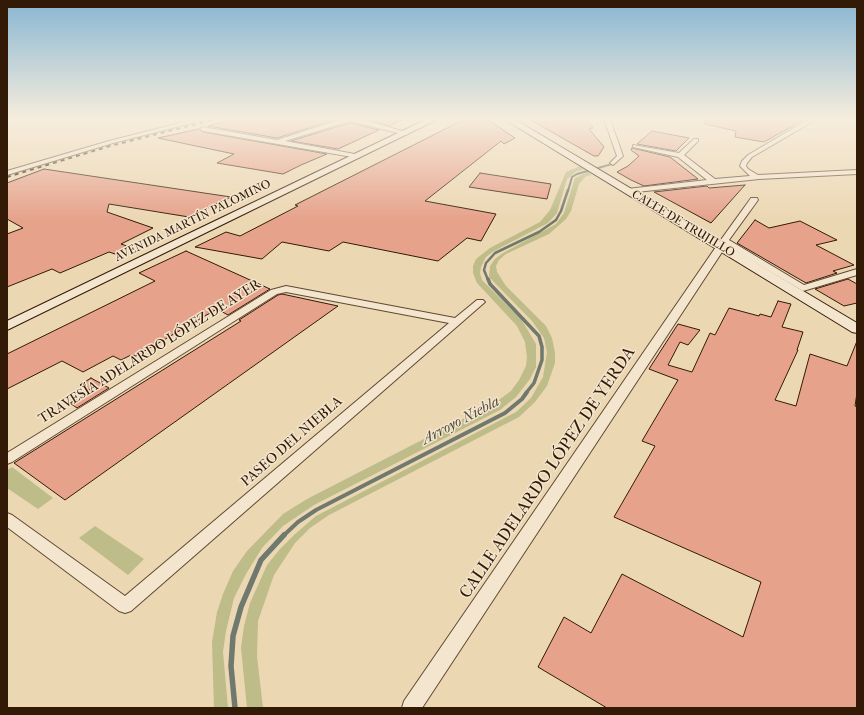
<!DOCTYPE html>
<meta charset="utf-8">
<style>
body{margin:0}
#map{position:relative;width:864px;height:715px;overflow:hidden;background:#ecd7b3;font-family:"IM FELL French Canon",serif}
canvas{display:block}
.frame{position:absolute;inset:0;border:8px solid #321a07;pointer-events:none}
</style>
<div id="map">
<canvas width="864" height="715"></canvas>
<div class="frame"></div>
</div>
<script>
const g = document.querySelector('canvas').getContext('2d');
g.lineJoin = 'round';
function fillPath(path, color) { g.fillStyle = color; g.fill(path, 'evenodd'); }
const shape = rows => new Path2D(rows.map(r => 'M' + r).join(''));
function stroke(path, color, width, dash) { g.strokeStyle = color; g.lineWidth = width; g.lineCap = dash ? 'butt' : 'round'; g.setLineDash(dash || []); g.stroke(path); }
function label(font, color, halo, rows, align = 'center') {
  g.font = font + ' "IM FELL French Canon",serif'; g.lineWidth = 3; g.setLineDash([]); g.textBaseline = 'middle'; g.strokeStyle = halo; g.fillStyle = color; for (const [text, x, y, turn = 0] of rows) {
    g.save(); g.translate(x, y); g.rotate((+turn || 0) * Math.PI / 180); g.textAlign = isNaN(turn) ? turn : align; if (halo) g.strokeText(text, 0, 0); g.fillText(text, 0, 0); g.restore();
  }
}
const green = shape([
 [580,166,584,170,577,171,567,179,557,213,548,223,494,251,486,257,481,267,480,273,482,280,521,319,536,344,536,367,530,379,516,397,500,410,314,505,283,526,262,548,246,574,234,598,226,631,223,652,228,708,214,708,212,642,217,612,223,594,233,571,247,551,283,514,307,499,496,402,511,391,519,380,526,366,527,357,525,342,517,326,477,283,473,273,473,266,476,259,490,248,540,222,550,210,566,172],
 [588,172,592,175,586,176,579,184,571,211,566,219,549,234,506,254,499,260,496,266,497,272,506,286,546,326,552,338,555,353,555,363,547,386,535,402,519,417,329,515,310,528,295,543,274,575,258,621,257,656,263,708,247,708,241,648,244,626,250,603,267,565,280,549,294,535,316,516,516,412,531,398,543,377,547,352,544,338,532,321,489,277,490,266,495,259,503,253,556,224,564,213,575,178],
 [12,467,53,498,38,509,7,488,7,470],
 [95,526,144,559,128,575,79,538]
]);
const streamFar4 = shape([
 [568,191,572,177,577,174,612,164]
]);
const streamFar3 = shape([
 [488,280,484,270,486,263,495,253,539,232,556,220,561,211,568,190]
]);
const streamFar2 = shape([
 [488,279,490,284,539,336,542,347,542,360,534,383,526,393]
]);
const streamFar1 = shape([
 [283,536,298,522,316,510,505,413,522,399,527,392]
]);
const stream = shape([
 [235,708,231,666,233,636,241,607,261,560,284,535]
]);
const building = shape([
 [233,119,336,119,277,138,208,126,233,119],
 [367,119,404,119,389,126,367,119],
 [465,119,487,119,515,138,504,144,501,141,425,201,496,214,481,241,467,238,438,261,343,242,329,251,282,242,262,259,195,247,226,232,240,236,298,206,295,205,465,119],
 [529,119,586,119,593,128,589,129,604,147,598,156,594,156,529,119],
 [705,119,805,119,764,142,735,137,736,131,705,124,705,119],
 [350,123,379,130,338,149,291,141,350,123],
 [199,129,203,132,327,154,301,165,283,174,217,163,234,154,158,138,199,129],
 [652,131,689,138,676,151,637,144,652,131],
 [632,148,670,157,698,179,644,186,631,180,617,172,628,166,639,156,631,150,632,148],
 [44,169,231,197,189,217,109,204,107,212,153,228,121,244,130,247,115,254,109,252,60,273,52,269,7,287,7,234,23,228,7,219,7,183,44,169],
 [480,173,551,184,547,199,469,187,480,173],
 [745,185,711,223,654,192,707,186,709,188,745,185],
 [755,220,769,228,800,221,837,240,816,245,854,265,833,271,837,273,806,283,737,243,755,220],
 [186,251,270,289,228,315,217,309,136,356,131,355,121,360,113,356,83,372,62,361,7,389,7,354,155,281,139,273,186,251],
 [848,279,857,284,857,303,844,306,815,289,848,279],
 [282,294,338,306,65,500,14,463,241,321,239,320,278,295,282,294],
 [778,301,791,304,782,327,803,332,797,350,798,350,775,400,796,406,810,354,847,366,857,341,857,393,855,406,857,407,857,708,607,708,538,667,564,617,591,633,622,574,743,637,761,582,614,517,655,446,642,441,678,380,649,369,678,324,700,330,688,345,680,342,668,365,692,372,710,333,715,335,729,308,759,316,760,314,771,317,778,301],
 [91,378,109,388,77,408,70,403,92,391,80,385,91,378]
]);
const street = shape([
 [196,119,208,119,113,143,7,175,7,171,109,141,196,119],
 [342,119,360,119,409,133,406,135,350,121,285,141,360,155,360,157,358,158,203,131,200,129,203,127,277,140,342,119],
 [604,119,610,119,623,156,613,165,610,163,617,156,604,119],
 [809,119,817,119,752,157,747,163,746,166,748,169,758,175,857,170,857,174,759,179,627,193,623,191,627,189,707,180,678,157,633,147,633,145,679,153,694,139,698,139,698,141,684,155,715,179,750,176,740,166,742,161,748,155,809,119],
 [751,198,757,198,758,200,729,240,804,285,857,269,857,275,803,291,726,246,422,708,402,708,404,701,720,241,751,198],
 [286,286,455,318,477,300,483,300,485,302,131,611,125,613,119,611,7,527,7,513,12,515,125,596,449,323,286,292,277,294,12,462,7,464,7,453,271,290,286,286]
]);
const secondary = shape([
 [427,119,438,119,7,330,7,321,427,119],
 [504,119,514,119,857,323,857,333,852,332,504,119]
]);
const rail = shape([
 [7,177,110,146,216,119]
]);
const farStreetnames = [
 ["AVENIDA MARTÍN PALOMINO",193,221,-26],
 ["CALLE DE TRUJILLO",683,224,31]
];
const streetNames = [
 ["TRAVESÍA ADELARDO LÓPEZ DE AYER",150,352,-32],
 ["PASEO DEL NIEBLA",292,442,-41]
];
const waterNames = [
 ["Arroyo Niebla",461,421,-28]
];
const nearStreetnames = [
 ["CALLE ADELARDO LÓPEZ DE YERDA",548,473,-56]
];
fillPath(green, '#bebc88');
stroke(streamFar4, '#70796e', 2);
stroke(streamFar3, '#70796e', 2.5);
stroke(streamFar2, '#70796e', 3.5);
stroke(streamFar1, '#70796e', 4);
stroke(stream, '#70796e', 5.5);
fillPath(building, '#e6a28b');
stroke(building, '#321a07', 1);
stroke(street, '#604932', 2);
stroke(secondary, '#321a07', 2);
fillPath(street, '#f3e5ce');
fillPath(secondary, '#f3e5ce');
stroke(rail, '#321a07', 2, [4, 4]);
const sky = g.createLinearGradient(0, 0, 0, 220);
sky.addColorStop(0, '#88b6d2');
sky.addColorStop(0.54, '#f6eddd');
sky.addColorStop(1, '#f6eddd00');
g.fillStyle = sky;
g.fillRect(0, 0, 864, 220);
label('12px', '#321a07', '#f3e5ce', farStreetnames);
label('14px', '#321a07', '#f3e5ce', streetNames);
label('italic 15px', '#51493a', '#f3e5ce', waterNames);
label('17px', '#321a07', '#f3e5ce', nearStreetnames);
</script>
